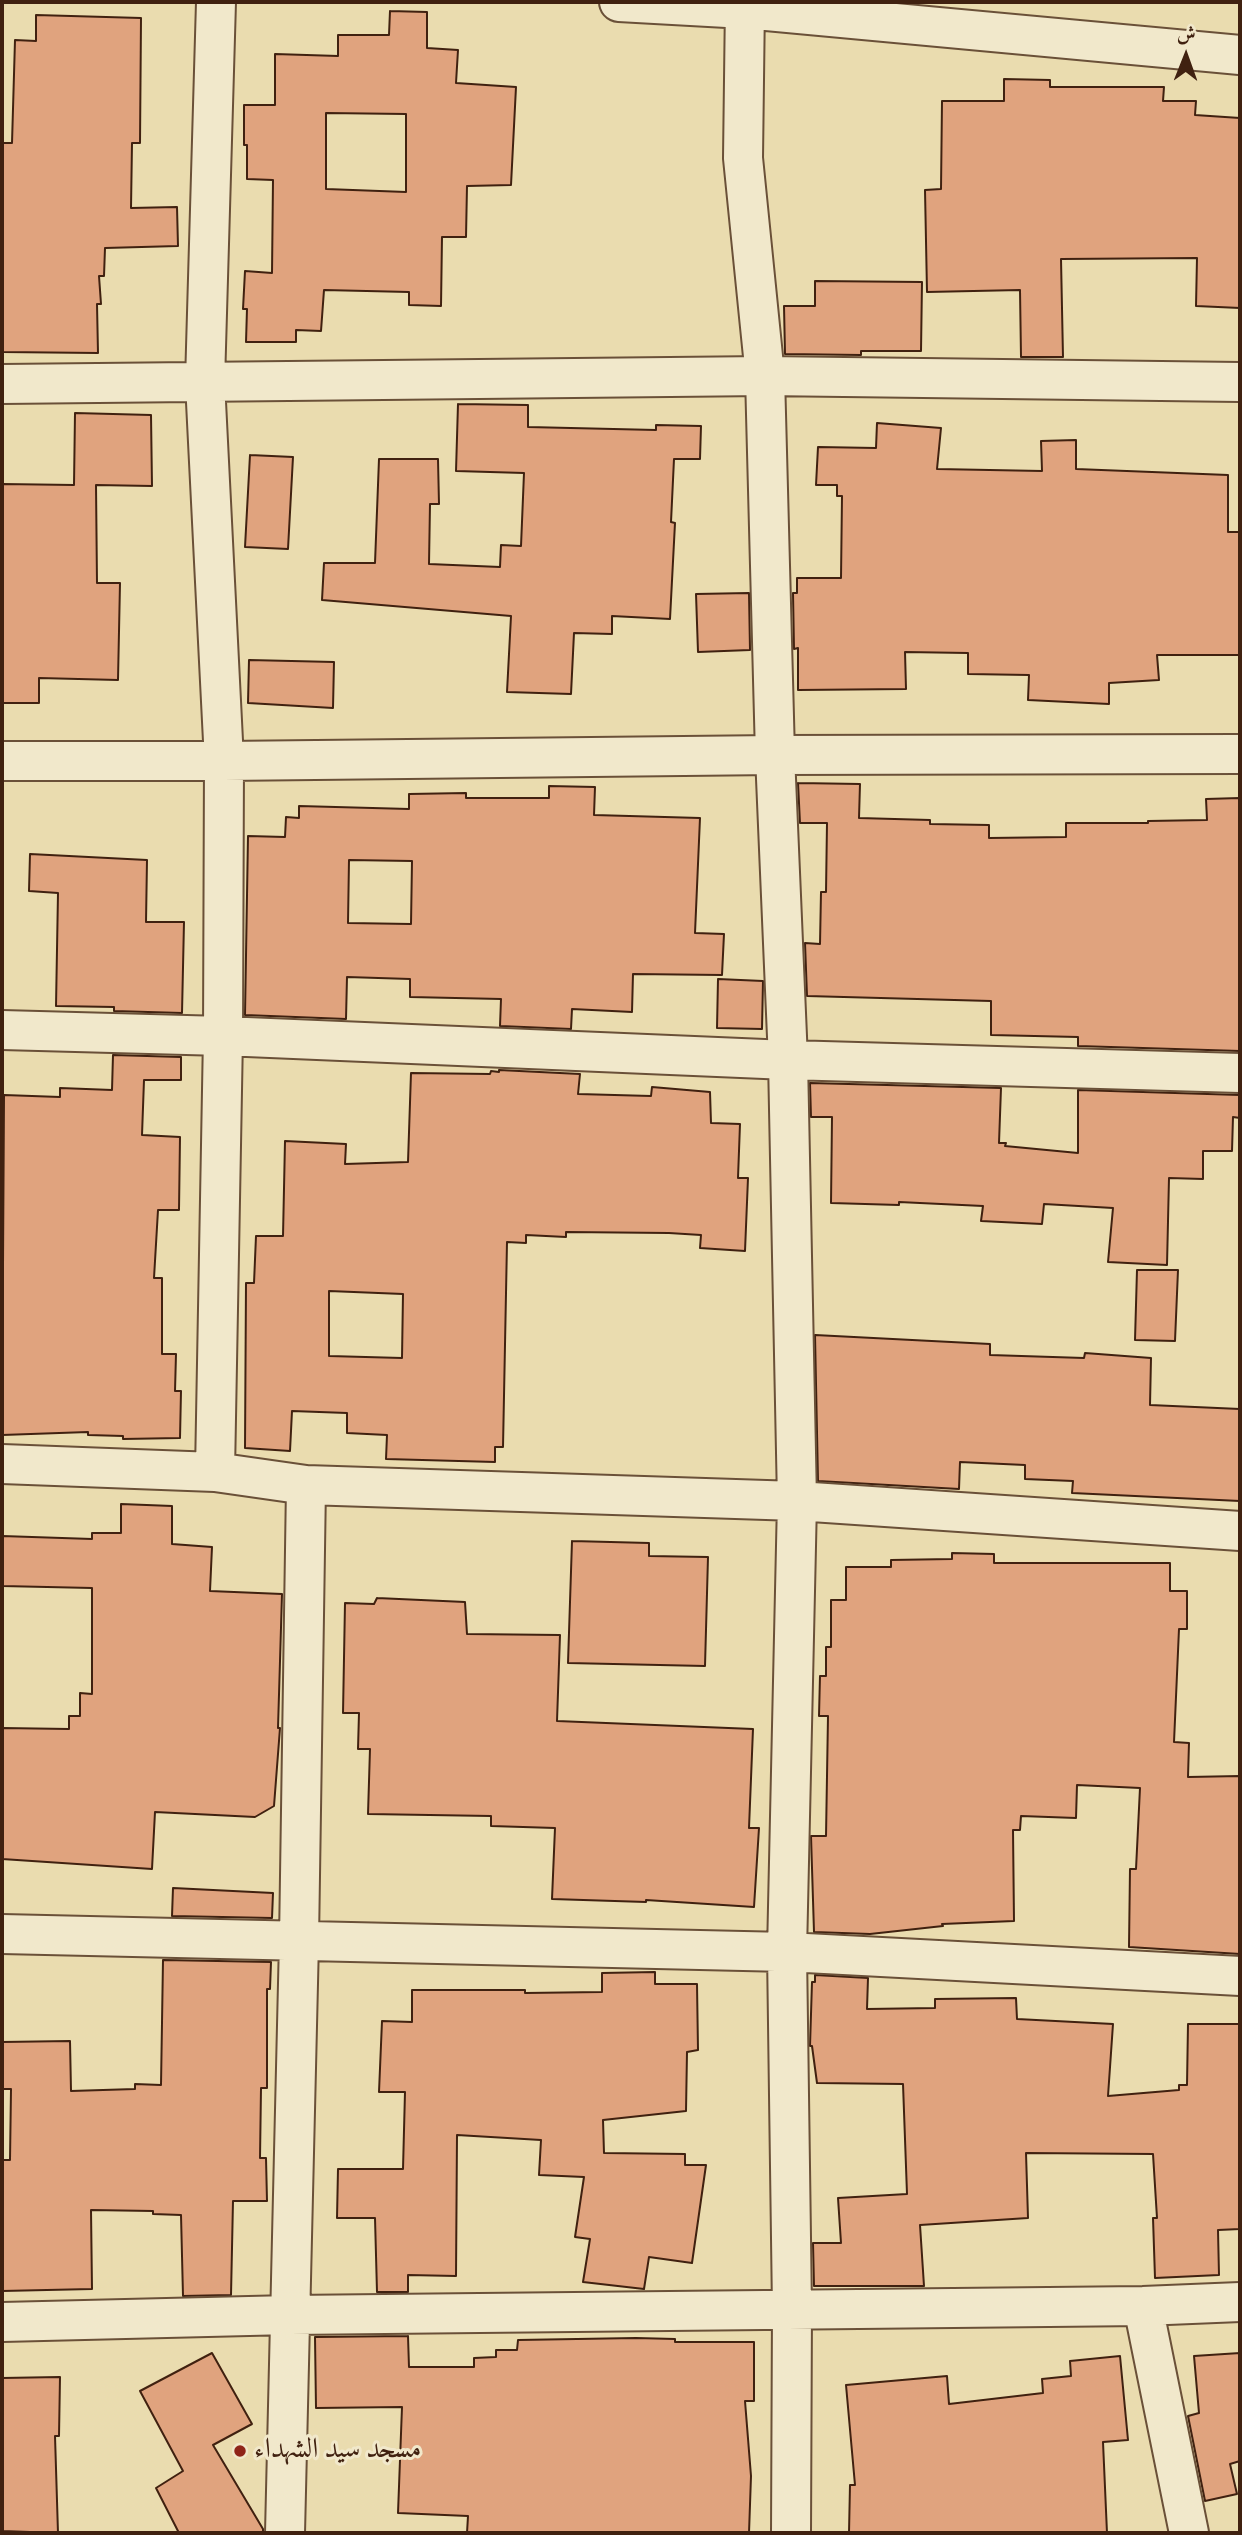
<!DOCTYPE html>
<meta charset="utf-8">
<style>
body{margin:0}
#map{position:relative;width:1242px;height:2535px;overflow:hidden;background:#eadcaf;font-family:"IM FELL DW Pica",Amiri,serif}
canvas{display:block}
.frame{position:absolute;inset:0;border:4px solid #402110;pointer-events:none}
.north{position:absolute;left:1151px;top:21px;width:70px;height:70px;-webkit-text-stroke:5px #f1e8cb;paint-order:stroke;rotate:1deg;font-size:19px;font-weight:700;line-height:28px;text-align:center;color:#402110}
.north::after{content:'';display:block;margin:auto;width:24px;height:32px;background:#402110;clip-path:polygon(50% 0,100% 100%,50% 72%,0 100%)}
</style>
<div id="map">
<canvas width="1242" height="2535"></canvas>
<div class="frame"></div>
<div class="north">ش</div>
</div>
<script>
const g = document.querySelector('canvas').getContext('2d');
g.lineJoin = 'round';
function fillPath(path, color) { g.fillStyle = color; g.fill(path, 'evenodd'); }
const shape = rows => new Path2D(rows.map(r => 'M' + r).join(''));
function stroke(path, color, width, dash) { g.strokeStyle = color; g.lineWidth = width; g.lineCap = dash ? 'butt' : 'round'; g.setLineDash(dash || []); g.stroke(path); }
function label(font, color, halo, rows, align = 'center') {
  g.font = font + ' "IM FELL DW Pica",Amiri,serif'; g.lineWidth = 6; g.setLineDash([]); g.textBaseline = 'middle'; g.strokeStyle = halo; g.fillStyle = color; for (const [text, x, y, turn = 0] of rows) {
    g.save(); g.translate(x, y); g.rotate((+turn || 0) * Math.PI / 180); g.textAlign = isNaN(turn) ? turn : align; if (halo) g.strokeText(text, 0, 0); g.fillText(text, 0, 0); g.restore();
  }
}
const building = shape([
 [390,11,427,12,427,48,458,50,456,83,516,87,511,185,467,186,466,237,442,237,441,306,409,305,409,292,324,290,321,331,296,330,296,342,246,342,247,309,243,309,245,271,272,273,273,180,247,179,247,145,244,145,244,105,275,105,275,54,338,56,338,35,389,35,390,11],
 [326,113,406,114,406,192,326,189,326,113],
 [36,15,141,18,140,143,132,143,131,208,177,207,178,246,105,248,104,276,99,276,101,304,97,304,98,353,2,352,2,143,12,143,15,40,36,41,36,15],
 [1004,79,1050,80,1050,87,1164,87,1163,101,1196,101,1195,115,1240,118,1240,308,1196,306,1197,258,1061,259,1063,357,1021,357,1020,290,927,292,925,190,941,189,942,101,1004,101,1004,79],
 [815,281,922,282,921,351,861,351,861,355,785,354,784,306,815,306,815,281],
 [458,404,528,405,528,427,656,430,656,425,701,426,700,459,674,459,671,522,675,523,670,619,612,616,612,634,574,633,571,694,507,692,511,616,322,600,324,563,375,563,379,459,438,459,439,504,430,504,429,564,500,567,501,545,521,546,524,473,456,471,458,404],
 [75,413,151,415,152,486,96,485,97,583,120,583,118,680,39,678,39,703,2,703,2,484,74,485,75,413],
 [877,423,941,428,937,469,1042,471,1041,441,1076,440,1076,469,1228,475,1228,532,1240,532,1240,655,1157,655,1159,680,1109,683,1109,704,1028,700,1029,675,968,674,968,653,905,652,906,689,798,690,798,648,794,649,793,593,797,593,797,578,841,578,842,496,837,496,837,485,816,485,818,447,876,448,877,423],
 [250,455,293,457,288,549,245,547,250,455],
 [749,593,750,650,698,652,696,594,749,593],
 [249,660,334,662,333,708,248,703,249,660],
 [798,783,860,784,859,818,930,820,930,824,989,825,989,838,1066,837,1066,823,1148,823,1148,821,1207,820,1206,799,1240,798,1240,1051,1078,1046,1078,1037,991,1035,991,1001,807,996,805,943,820,944,821,892,826,892,827,823,800,823,798,783],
 [549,786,595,787,594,815,700,818,695,933,724,934,722,975,633,974,632,1012,572,1009,571,1029,500,1026,501,999,410,997,410,979,347,977,346,1019,245,1015,248,836,285,837,286,817,299,818,299,806,409,809,409,794,466,793,466,798,549,798,549,786],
 [349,860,412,861,411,924,348,923,349,860],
 [30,854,147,860,146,922,184,922,182,1013,114,1011,114,1007,56,1006,58,893,29,891,30,854],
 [718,979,763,981,762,1029,717,1028,718,979],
 [113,1055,181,1057,181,1080,144,1080,142,1135,180,1137,179,1210,158,1210,154,1278,162,1278,162,1354,176,1354,175,1391,181,1391,180,1438,123,1439,123,1436,88,1435,88,1432,2,1435,4,1095,60,1097,60,1088,112,1090,113,1055],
 [499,1070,580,1074,578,1094,651,1096,652,1087,710,1092,711,1123,740,1124,738,1178,748,1178,745,1251,700,1248,701,1235,669,1233,566,1232,566,1237,526,1235,526,1243,507,1242,503,1447,495,1447,495,1462,386,1459,387,1435,347,1433,347,1413,292,1411,290,1451,245,1448,246,1283,254,1283,256,1236,283,1236,285,1141,346,1144,345,1164,408,1162,411,1073,490,1074,491,1071,499,1072,499,1070],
 [329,1291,403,1294,402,1358,329,1356,329,1291],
 [810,1083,1001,1088,999,1143,1006,1143,1005,1146,1078,1153,1078,1090,1240,1095,1240,1118,1233,1117,1232,1151,1203,1151,1203,1179,1169,1178,1167,1265,1108,1262,1113,1208,1044,1204,1042,1224,981,1221,983,1206,899,1202,899,1205,831,1203,832,1117,811,1117,810,1083],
 [1137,1270,1178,1270,1175,1341,1135,1340,1137,1270],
 [815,1335,990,1344,990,1355,1084,1358,1085,1353,1151,1358,1150,1405,1240,1409,1240,1501,1072,1493,1073,1481,1025,1479,1025,1465,960,1462,959,1489,818,1481,815,1335],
 [121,1504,172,1506,172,1544,212,1547,210,1591,282,1594,278,1728,280,1728,274,1806,255,1817,155,1812,152,1869,2,1859,2,1728,69,1729,69,1716,80,1716,80,1693,92,1694,92,1588,2,1586,2,1536,92,1539,92,1533,121,1533,121,1504],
 [572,1541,649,1543,649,1556,708,1557,705,1666,568,1663,572,1541],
 [952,1553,994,1554,994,1563,1170,1563,1170,1591,1187,1591,1187,1629,1179,1629,1174,1742,1189,1743,1188,1777,1240,1776,1240,1954,1129,1947,1130,1869,1136,1869,1140,1788,1077,1785,1076,1818,1021,1816,1020,1830,1013,1830,1014,1921,942,1924,943,1926,870,1934,814,1932,811,1836,826,1836,828,1716,819,1716,820,1676,826,1676,826,1647,831,1647,831,1600,846,1600,846,1567,891,1567,891,1560,952,1559,952,1553],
 [377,1598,465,1602,467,1634,560,1635,557,1721,753,1729,749,1828,759,1828,754,1907,646,1900,646,1902,552,1899,555,1828,491,1826,491,1816,368,1814,370,1749,358,1749,359,1713,343,1713,345,1603,374,1604,377,1598],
 [173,1888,273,1893,272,1918,172,1916,173,1888],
 [163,1960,271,1962,270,1989,267,1989,267,2088,261,2088,260,2158,266,2158,267,2201,233,2201,231,2295,183,2296,181,2215,153,2214,153,2211,91,2210,92,2289,2,2291,2,2160,10,2160,11,2089,2,2089,2,2042,70,2041,71,2091,135,2089,135,2084,161,2085,163,1960],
 [655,1972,655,1984,697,1984,698,2050,687,2052,686,2111,603,2120,604,2153,685,2154,685,2165,706,2165,692,2263,649,2257,644,2289,583,2282,590,2239,575,2237,584,2177,539,2175,541,2140,457,2135,456,2276,408,2275,408,2292,377,2292,375,2218,337,2218,338,2169,403,2169,405,2092,379,2092,382,2021,412,2022,412,1990,525,1990,525,1993,602,1992,602,1973,655,1972],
 [815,1975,868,1978,867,2009,935,2008,935,1999,1016,1998,1017,2019,1113,2024,1108,2096,1179,2090,1179,2085,1187,2085,1188,2024,1240,2024,1240,2229,1218,2230,1219,2275,1155,2278,1153,2218,1157,2218,1153,2154,1026,2153,1028,2218,920,2225,924,2286,814,2286,813,2243,841,2243,838,2198,907,2194,903,2084,817,2083,812,2046,810,2046,812,1982,815,1982,815,1975],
 [408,2336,409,2367,474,2367,474,2358,496,2357,496,2350,517,2350,518,2340,636,2338,675,2339,675,2342,754,2342,754,2401,745,2401,751,2476,749,2533,467,2533,468,2516,398,2513,402,2407,316,2408,315,2337,408,2336],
 [212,2353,252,2424,213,2445,263,2529,263,2533,179,2533,156,2488,183,2471,140,2391,212,2353],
 [1240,2353,1240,2461,1230,2464,1237,2494,1205,2501,1188,2416,1199,2413,1194,2356,1240,2353],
 [1120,2356,1128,2440,1103,2442,1107,2533,849,2533,850,2485,855,2485,846,2385,947,2376,949,2404,1043,2393,1042,2379,1071,2376,1070,2361,1120,2356],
 [60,2377,59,2436,55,2436,58,2533,2,2531,2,2378,60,2377]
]);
const street = shape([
 [619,2,745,9,1240,55],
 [745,2,743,158,765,376,775,755,788,1060,797,1501,787,1952,792,2309,791,2533],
 [2,384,765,376,1240,382],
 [2,761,224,761,775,755,1240,754],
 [2,1030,223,1036,788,1060,1240,1073],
 [2,1464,215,1472,306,1485,797,1501,1240,1531],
 [215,1472,223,1036,224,761,205,382,216,2],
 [2,1934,787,1952,1240,1976],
 [1143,2306,1189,2533],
 [2,2322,290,2315,1143,2306,1240,2302],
 [285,2533,299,1941,306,1485]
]);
const markers = [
 [240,2451,7,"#8f2418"]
];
const poiNames = [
 ["مسجد سيد الشهداء",254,2451]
];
fillPath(building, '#e0a37e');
stroke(building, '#402110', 2);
stroke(street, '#6a5038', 42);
stroke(street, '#f1e8cb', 38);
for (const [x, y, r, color] of markers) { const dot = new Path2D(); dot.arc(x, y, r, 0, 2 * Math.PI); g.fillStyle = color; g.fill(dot); stroke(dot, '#f1e8cb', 2.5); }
label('28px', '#402110', '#f1e8cb', poiNames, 'left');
</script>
